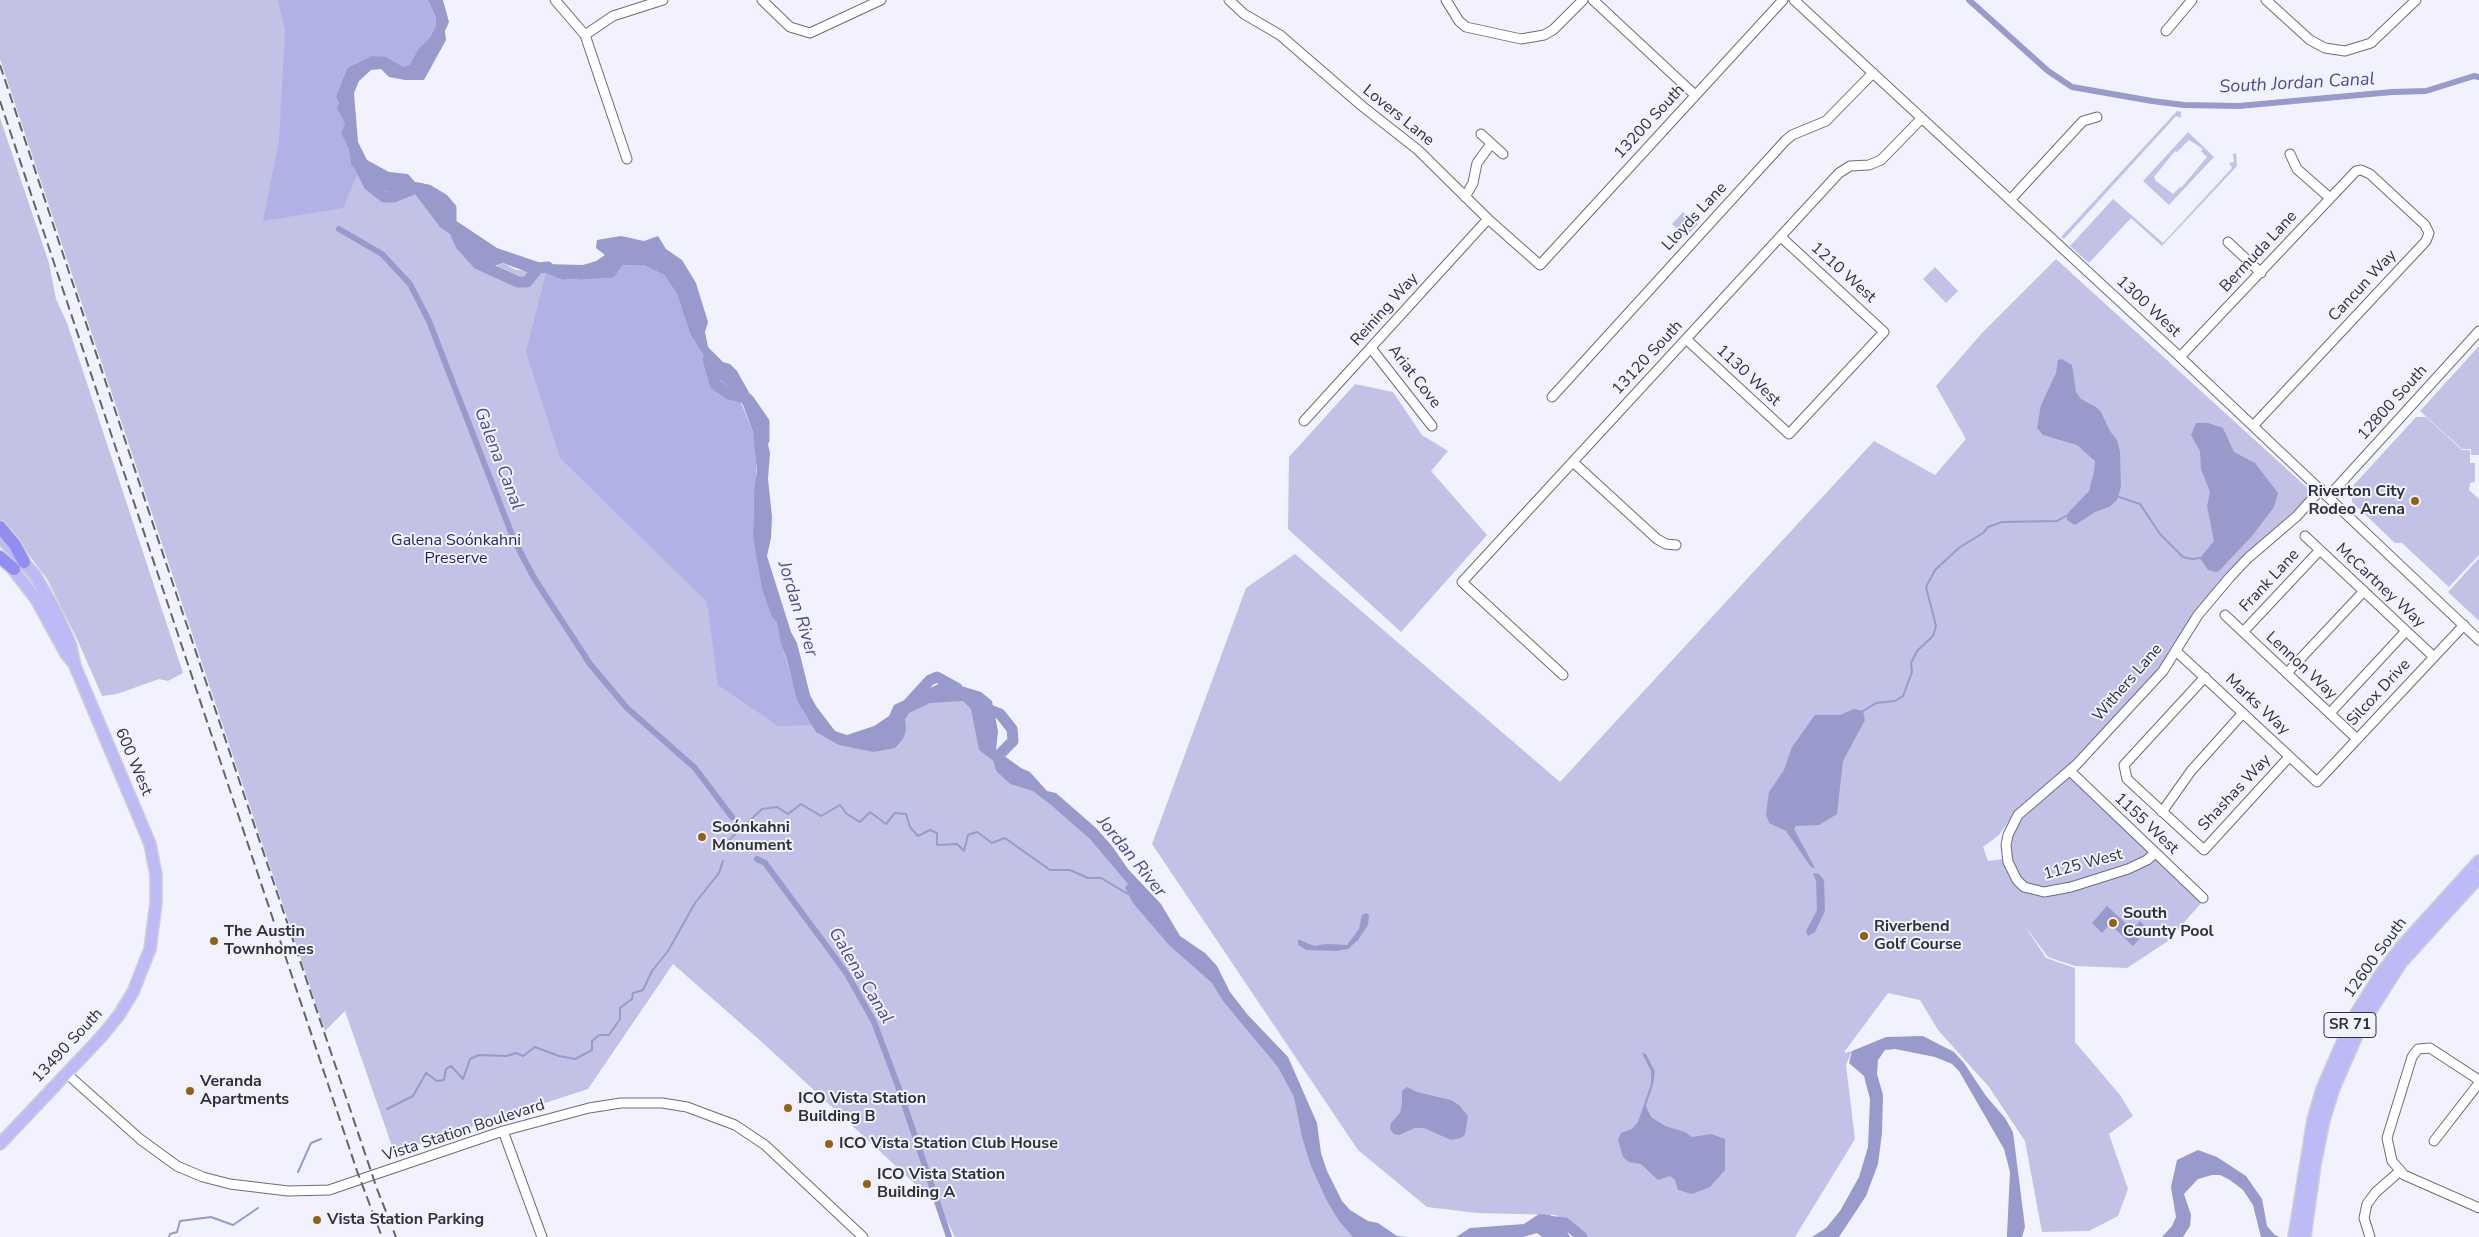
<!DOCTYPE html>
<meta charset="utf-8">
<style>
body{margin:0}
canvas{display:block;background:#f1f2fe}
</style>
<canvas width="2479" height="1237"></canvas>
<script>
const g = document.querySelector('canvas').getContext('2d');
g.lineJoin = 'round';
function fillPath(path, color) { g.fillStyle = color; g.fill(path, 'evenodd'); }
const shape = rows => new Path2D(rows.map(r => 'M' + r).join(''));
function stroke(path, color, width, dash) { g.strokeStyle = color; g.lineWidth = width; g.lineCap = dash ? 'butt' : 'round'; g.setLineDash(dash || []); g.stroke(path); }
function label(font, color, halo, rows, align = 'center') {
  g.font = font + ' "Nunito Sans",sans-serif'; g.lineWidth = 4; g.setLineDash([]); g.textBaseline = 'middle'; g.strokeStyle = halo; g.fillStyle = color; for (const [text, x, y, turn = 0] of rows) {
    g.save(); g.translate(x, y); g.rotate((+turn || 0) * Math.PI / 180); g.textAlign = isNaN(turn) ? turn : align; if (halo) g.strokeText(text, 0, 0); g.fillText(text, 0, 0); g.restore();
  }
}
const green = shape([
 [0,0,432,0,376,62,347,86,353,155,403,188,412,190,496,266,503,263,516,270,548,272,756,544,812,721,853,747,911,705,957,695,975,706,994,758,1000,768,1008,775,1026,783,1077,822,1271,1053,1301,1099,1305,1127,1356,1237,955,1237,940,1207,763,1043,673,964,588,1089,394,1152,345,1011,325,1031,0,59],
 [2177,111,2181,112,2181,118,2176,116,2064,239,2061,237],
 [0,118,49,263,56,299,67,323,183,673,168,681,159,679,117,694,102,696,77,639,47,579,17,539,0,522],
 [2188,132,2214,157,2169,205,2143,181],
 [2189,140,2203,149,2201,151,2207,157,2181,188,2180,187,2173,194,2156,181,2154,177,2175,151,2177,152],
 [2236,153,2237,166,2162,246,2131,218,2089,263,2070,246,2113,199,2163,243,2232,168,2229,163,2234,162,2233,154],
 [1683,212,1698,224,1686,237,1672,224],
 [2056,259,2313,493,2236,565,2199,607,2160,667,2070,766,2019,807,1999,835,1983,847,1988,861,2003,859,2022,815,2069,776,2202,902,2168,941,2127,968,2075,966,2048,957,2024,925,2046,958,2075,968,2075,1042,2120,1095,2133,1116,2109,1134,2128,1189,2118,1216,2089,1231,2042,1232,2025,1141,1989,1087,1938,1030,1920,1000,1888,993,1845,1051,1845,1053,1852,1051,1846,1065,1855,1139,1795,1237,1587,1237,1556,1215,1477,1213,1427,1207,1358,1150,1152,844,1246,588,1295,554,1560,782,1874,441,1935,475,1966,439,1936,386,1982,333],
 [1935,267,1958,291,1946,303,1923,279],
 [2479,346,2479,455,2471,455,2471,449,2462,449,2420,411],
 [1355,384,1393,392,1422,435,1448,451,1431,471,1487,535,1401,632,1288,529,1289,457],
 [2416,417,2426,417,2462,450,2470,450,2470,463,2475,463,2475,482,2470,483,2469,490,2479,499,2479,555,2449,587,2402,543,2395,543,2352,502,2351,488],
 [2479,558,2479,621,2448,592]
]);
const forest = shape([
 [278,0,428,0,436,18,436,25,430,37,418,49,410,64,403,67,372,56,346,68,336,97,345,123,341,133,349,150,351,165,358,173,343,208,263,221,279,141,285,31],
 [634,265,643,265,664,275,677,294,690,334,705,358,705,366,734,392,742,405,753,432,755,446,757,480,754,490,753,537,762,589,772,617,777,622,781,644,791,677,804,713,812,725,778,726,718,685,707,602,560,458,526,352,546,273,562,280,585,278,608,270,613,266]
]);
const water = shape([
 [428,0,443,0,449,22,445,31,446,40,424,80,405,80,389,77,381,69,371,70,359,81,354,93,358,142,367,160,389,172,408,174,415,182,422,183,433,190,455,220,497,248,544,264,583,265,596,261,605,255,596,248,597,240,621,236,644,241,658,236,666,249,682,260,696,283,708,322,705,332,708,347,723,362,730,364,737,371,761,414,770,453,768,479,772,517,771,538,767,556,791,632,797,643,810,695,816,706,835,731,847,735,874,726,889,716,894,705,945,681,981,692,992,701,998,731,996,750,1021,768,1030,772,1047,791,1056,793,1096,828,1112,846,1128,869,1161,904,1180,936,1205,953,1217,966,1230,992,1247,1014,1288,1057,1317,1123,1321,1153,1327,1171,1342,1201,1350,1210,1368,1221,1378,1223,1397,1236,1408,1237,1353,1237,1339,1221,1327,1201,1311,1166,1302,1137,1294,1097,1278,1067,1223,1001,1212,983,1169,945,1133,903,1125,888,1128,884,1090,839,1050,804,979,750,971,709,963,701,930,703,909,713,905,719,906,730,903,739,895,748,874,752,839,745,816,732,797,700,787,659,781,644,777,622,772,617,762,589,753,537,754,490,757,472,753,432,743,405,734,392,705,366,705,358,690,334,677,294,664,275,643,265,634,265,614,266,608,270,585,278,562,280,546,273,530,273,503,263,488,268,477,262,453,236,440,227,412,190,403,188,401,192,394,193,383,190,374,186,351,165,349,149,341,133,345,123,337,108,339,103,336,97,347,68,372,56,386,57,403,67,410,64,418,49,430,37,436,25,436,18],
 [2062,359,2072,365,2076,392,2081,399,2096,407,2101,412,2110,431,2117,440,2120,452,2121,487,2117,500,2109,507,2095,512,2075,525,2067,520,2067,514,2089,491,2094,472,2095,461,2077,445,2043,435,2037,428,2041,405,2056,373,2058,360],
 [2196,423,2208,423,2223,428,2234,452,2255,463,2278,493,2274,507,2252,536,2219,571,2216,572,2208,570,2200,558,2214,541,2207,506,2210,492,2201,469,2200,451,2191,435],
 [1854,709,1863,711,1865,720,1843,761,1837,814,1819,825,1796,826,1794,829,1815,868,1811,867,1786,831,1769,823,1766,814,1769,792,1784,770,1792,747,1815,715,1840,715],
 [1813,873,1819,874,1824,880,1825,911,1815,932,1808,936,1806,931,1817,910,1816,881],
 [2107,906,2132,929,2140,921,2148,929,2133,946,2110,924,2102,933,2092,923],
 [1366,913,1369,915,1368,925,1358,940,1348,949,1337,951,1306,950,1298,945,1298,940,1300,940,1314,946,1326,944,1347,945,1359,929,1362,915],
 [1923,1036,1954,1052,1964,1063,1986,1096,2005,1118,2013,1132,2025,1227,2022,1237,2007,1237,2007,1235,2010,1172,2004,1149,1959,1071,1952,1064,1935,1057,1895,1049,1885,1050,1878,1060,1877,1074,1883,1095,1882,1133,1878,1164,1866,1196,1839,1237,1812,1237,1826,1228,1840,1211,1859,1177,1868,1147,1870,1099,1864,1076,1849,1063,1852,1051,1886,1037],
 [1642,1053,1646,1054,1655,1072,1653,1084,1646,1106,1651,1117,1665,1126,1685,1132,1692,1137,1711,1134,1725,1139,1725,1170,1710,1187,1692,1194,1678,1190,1675,1180,1670,1176,1658,1180,1641,1164,1629,1162,1623,1157,1618,1140,1621,1133,1632,1129,1638,1122,1651,1084,1651,1071],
 [1407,1087,1417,1092,1451,1100,1460,1106,1468,1116,1465,1134,1461,1138,1451,1140,1424,1128,1415,1128,1399,1135,1394,1134,1390,1129,1391,1123,1400,1113,1402,1103,1402,1091],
 [2198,1150,2217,1157,2246,1176,2262,1199,2267,1226,2275,1235,2280,1237,2261,1237,2253,1205,2243,1190,2230,1180,2220,1175,2212,1175,2198,1179,2184,1194,2191,1215,2190,1226,2183,1237,2162,1237,2172,1226,2176,1217,2171,1187,2177,1160],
 [1539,1214,1550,1215,1563,1224,1570,1237,1542,1237,1537,1233,1523,1237,1456,1237,1470,1228,1524,1224]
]);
const stream = shape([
 [2119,497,2140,504,2160,534,2183,557,2192,559,2200,558],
 [1863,711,1876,703,1895,701,1903,696,1912,672,1911,663,1917,651,1933,636,1936,626,1926,587,1935,570,1960,547,1983,533,1988,527,2002,522,2057,521,2066,516],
 [728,841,762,809,777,807,788,814,801,804,821,816,840,805,847,814,860,822,870,812,886,824,895,813,906,814,910,827,918,836,930,830,937,833,937,845,957,844,964,851,968,835,977,832,992,843,1005,838,1050,870,1070,870,1088,878,1101,878,1128,894],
 [387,1109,413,1096,426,1073,437,1081,444,1080,446,1069,451,1066,463,1079,470,1059,479,1055,507,1056,516,1053,523,1056,535,1047,559,1056,575,1059,592,1050,592,1041,599,1035,609,1035,620,1019,620,1008,632,999,633,993,643,990,652,971,668,951,695,903,719,873,723,861],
 [298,1172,311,1143,321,1139],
 [169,1237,170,1234,177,1232,180,1221,211,1217,233,1225,258,1208]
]);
const canal = shape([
 [1969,0,2048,71,2072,87,2152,101,2184,105,2239,106,2392,92,2426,91,2474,76,2479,77],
 [339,229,382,254,410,284,429,321,514,540,534,578,590,664,627,708,695,768,732,817],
 [757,859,765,863,828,948,847,974,874,1022,898,1086,949,1237]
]);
const river = shape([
 [359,165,369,185,384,197,394,197,416,188,428,190,443,199,451,208,451,223,461,245,478,264,518,282,527,282,538,268,548,267],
 [580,274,611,272,624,253],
 [708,359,715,384,729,394,748,399,764,422,764,440],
 [909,703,930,680,937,677,957,688],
 [981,707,1000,714,1012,729,1013,741,998,756,1001,768,1013,779,1032,785],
 [1547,1221,1565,1223,1582,1237]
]);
const minor = shape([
 [555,0,585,35,627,159],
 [762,0,790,27,810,33,881,0],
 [1229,0,1244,14,1280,35,1362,106,1418,150,1488,219,1540,265,1783,0],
 [1446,0,1459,21,1466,27,1521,39,1544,35,1553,30,1583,0],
 [1593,0,1695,95],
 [1794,0,2180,357,2479,640],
 [2266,0,2310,40,2325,48,2345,51,2371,43,2416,0],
 [2166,31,2192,0],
 [585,35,613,16,663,0],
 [1481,134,1503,154],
 [2290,154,2297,169,2330,198],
 [1465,197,1473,183,1477,163,1491,144],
 [2010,200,2083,121,2097,117],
 [2228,242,2261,273],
 [1686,339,1789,434,1884,332,1781,237],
 [1371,348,1432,426],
 [2180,357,2356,171,2361,170,2370,174,2425,225,2429,233,2426,241,2253,426],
 [1552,397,1785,141,1792,135,1826,121,1872,74],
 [1304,421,1488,219],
 [1573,462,1657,539,1666,544,1676,545],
 [2329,496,2479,331],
 [2305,536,2434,657],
 [2225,615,2357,739],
 [2243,632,2320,550],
 [2176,651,2317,782,2464,625],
 [2287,673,2364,591],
 [1563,675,1462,582,1839,173,1850,166,1869,165,1881,160,1921,119],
 [2205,677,2124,765,2127,779,2204,850,2289,757],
 [2330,713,2406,631],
 [2070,771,2203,898],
 [2162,812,2191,771,2243,713],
 [2155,853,2147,860,2128,869,2071,887,2044,892,2024,887,2017,880,2008,862,2006,845,2008,835,2018,815,2076,765,2163,671,2198,615,2230,577,2248,558,2297,516,2321,489],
 [66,1073,140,1139,177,1166,203,1177,230,1184,288,1191,329,1190,503,1131,589,1108,621,1103,662,1103,687,1107,735,1125,765,1145,863,1237],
 [2479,1080,2430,1048,2418,1049,2412,1057,2387,1138,2392,1161,2404,1175,2479,1208],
 [503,1131,542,1237],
 [2434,1141,2479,1083],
 [2370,1237,2364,1218,2367,1204,2376,1192,2400,1171]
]);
const major = shape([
 [0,537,35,575,57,614,71,646,75,666,150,844,156,875,156,903,150,949,133,992,119,1015,101,1037,0,1144],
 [8,563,36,599,66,654,74,664],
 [2294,1237,2313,1120,2322,1089,2352,1020,2380,975,2401,947,2479,861],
 [2305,1237,2315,1164,2324,1120,2334,1088,2361,1026,2401,963,2479,877]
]);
const highway = shape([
 [0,527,15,545,24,562],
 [0,557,14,569]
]);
const rail = shape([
 [0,65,175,590,377,1189,396,1237],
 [0,101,357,1171,382,1237]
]);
const markers = [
 [2415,501,5,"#936211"],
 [702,837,5,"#936211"],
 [2113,923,5,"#936211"],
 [1864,936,5,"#936211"],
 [214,941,5,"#936211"],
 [190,1091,5,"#936211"],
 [788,1108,5,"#936211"],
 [829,1144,5,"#936211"],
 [867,1184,5,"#936211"],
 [317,1220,5,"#936211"]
];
const shields = [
 [2350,1025,52]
];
const shieldNames = [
 ["SR 71",2350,1025]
];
const streetNames = [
 ["Lovers Lane",1398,116,39],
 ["13200 South",1650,122,-47],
 ["Lloyds Lane",1695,217,-47],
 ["Bermuda Lane",2259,252,-47],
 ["1210 West",1843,273,42],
 ["Cancun Way",2363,286,-47],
 ["1300 West",2148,307,43],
 ["Reining Way",1385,310,-48],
 ["13120 South",1648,358,-47],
 ["1130 West",1748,376,43],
 ["Ariat Cove",1414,377,52],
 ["12800 South",2393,403,-48],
 ["Frank Lane",2270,581,-47],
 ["McCartney Way",2380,586,43],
 ["Lennon Way",2301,666,43],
 ["Withers Lane",2128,683,-49],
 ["Silcox Drive",2379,693,-47],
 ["Marks Way",2257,705,43],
 ["600 West",133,762,67],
 ["Shashas Way",2235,793,-47],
 ["1155 West",2146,824,43],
 ["1125 West",2083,865,-15],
 ["12600 South",2376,958,-54],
 ["13490 South",68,1046,-47],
 ["Vista Station Boulevard",464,1131,-18]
];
const poiNames = [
 ["Riverton City",2405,492,"right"],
 ["Rodeo Arena",2405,510,"right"],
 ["Soónkahni",712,828],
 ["Monument",712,846],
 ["South",2123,914],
 ["County Pool",2123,932],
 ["Riverbend",1874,927],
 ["Golf Course",1874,945],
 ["The Austin",224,932],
 ["Townhomes",224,950],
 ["Veranda",200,1082],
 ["Apartments",200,1100],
 ["ICO Vista Station",798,1099],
 ["Building B",798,1117],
 ["ICO Vista Station Club House",839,1144],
 ["ICO Vista Station",877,1175],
 ["Building A",877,1193],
 ["Vista Station Parking",327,1220]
];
const parkNames = [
 ["Galena Soónkahni",456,541],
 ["Preserve",456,559]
];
const waterNames = [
 ["South Jordan Canal",2297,84,-3],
 ["Galena Canal",498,459,69],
 ["Jordan River",797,609,73],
 ["Jordan River",1131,857,51],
 ["Galena Canal",860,976,59]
];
fillPath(green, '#c1c2e5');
fillPath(forest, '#b0b2e5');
fillPath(water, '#999acc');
stroke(stream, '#999acc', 2);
stroke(canal, '#999acc', 6);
stroke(river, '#999acc', 11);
stroke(minor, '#6c6c7e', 11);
stroke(major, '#d1d1d3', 14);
stroke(highway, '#d1d1d3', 15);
stroke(minor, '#fff', 9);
stroke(major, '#bdbbf6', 11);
stroke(highway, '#918ef0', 12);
stroke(rail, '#64646c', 2, [10, 5]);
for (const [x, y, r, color] of markers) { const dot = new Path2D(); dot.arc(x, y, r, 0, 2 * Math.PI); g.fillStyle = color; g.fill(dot); stroke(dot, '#f1f2fe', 2); }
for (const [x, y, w] of shields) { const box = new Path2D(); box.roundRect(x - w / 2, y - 12.5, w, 25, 4); g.fillStyle = '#f1f2fe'; g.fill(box); stroke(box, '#303037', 1); }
label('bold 15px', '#303037', null, shieldNames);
label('16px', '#303037', '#f1f2fe', streetNames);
label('bold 16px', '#303037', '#f1f2fe', poiNames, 'left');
label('16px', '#251d59', '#f1f2fe', parkNames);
label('italic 18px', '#4f4c8c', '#f1f2fe', waterNames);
</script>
